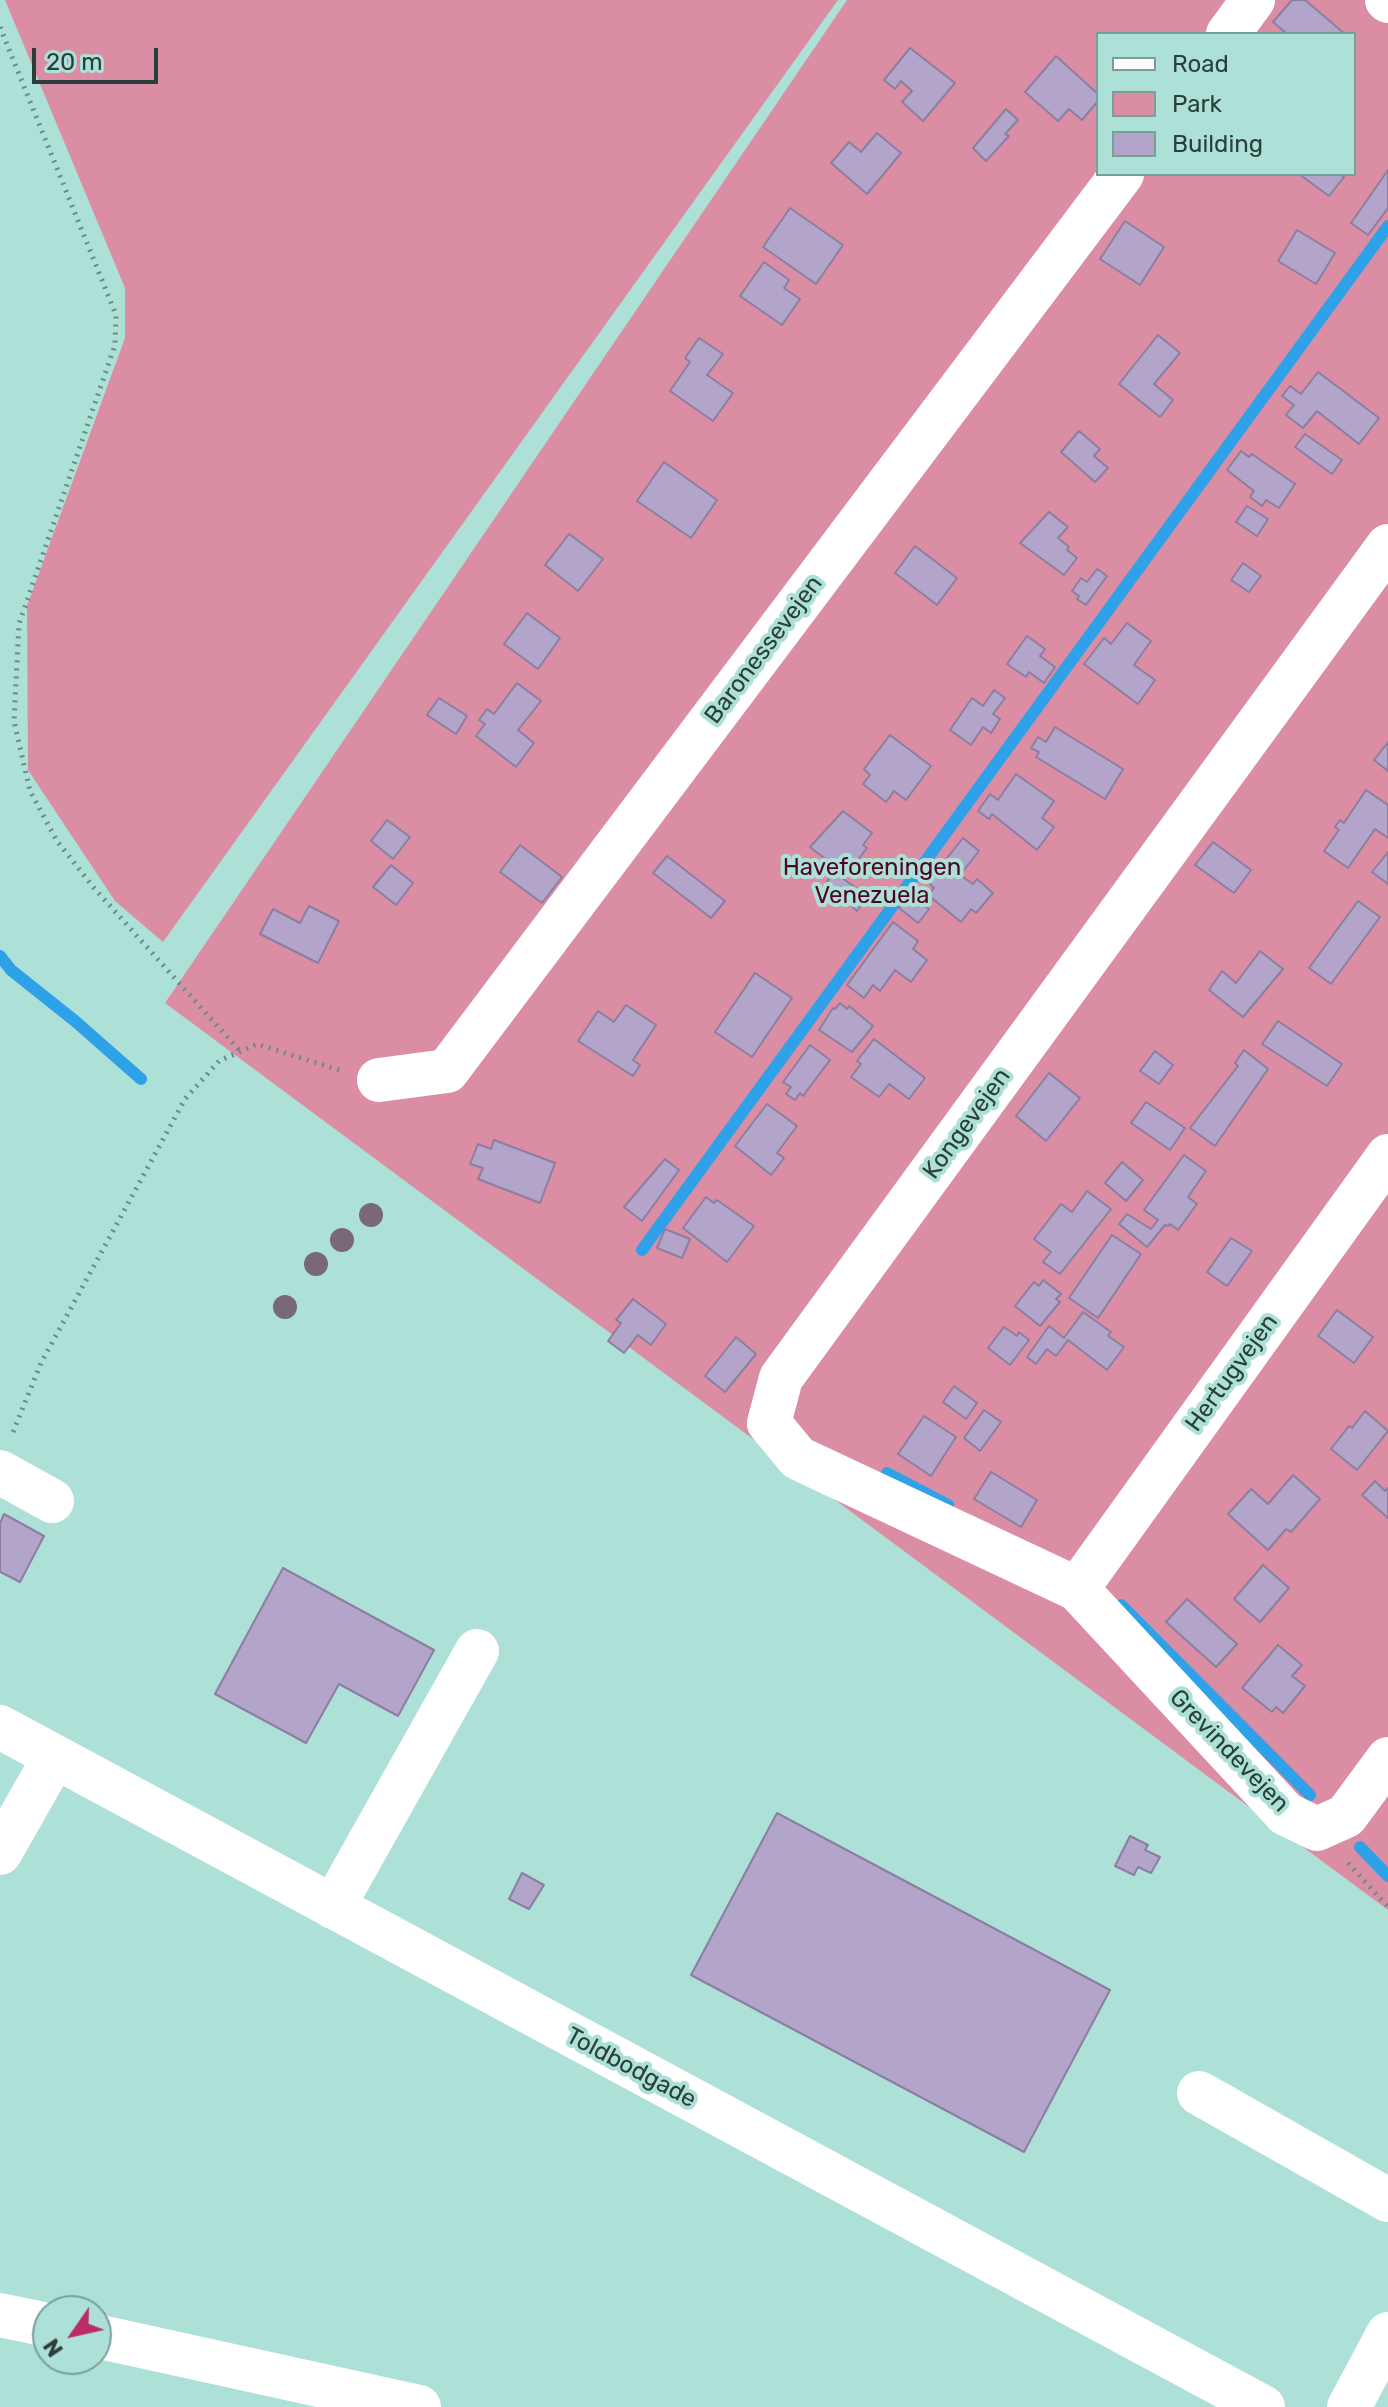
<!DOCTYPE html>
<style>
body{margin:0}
#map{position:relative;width:1388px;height:2407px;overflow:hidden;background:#ade0d6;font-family:Rubik,sans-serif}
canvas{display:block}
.legend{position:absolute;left:1096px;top:32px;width:260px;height:144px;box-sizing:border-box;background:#ade0d6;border:2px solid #79a098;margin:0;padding:10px 14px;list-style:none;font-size:24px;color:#2a3f3b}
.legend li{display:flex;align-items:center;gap:16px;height:40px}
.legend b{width:40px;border:2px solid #79a098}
.north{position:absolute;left:32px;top:2295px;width:80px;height:80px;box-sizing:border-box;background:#ade0d6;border:2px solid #79a098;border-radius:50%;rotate:236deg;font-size:22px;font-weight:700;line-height:32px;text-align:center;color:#2a3f3b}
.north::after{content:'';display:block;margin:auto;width:28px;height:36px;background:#ba2e65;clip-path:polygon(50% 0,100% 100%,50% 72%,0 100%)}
.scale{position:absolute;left:32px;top:48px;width:126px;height:36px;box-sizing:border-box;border:4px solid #2a3f3b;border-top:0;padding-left:10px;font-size:24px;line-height:28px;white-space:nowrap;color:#2a3f3b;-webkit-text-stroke:6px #ade0d6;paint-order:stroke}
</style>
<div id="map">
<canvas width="1388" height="2407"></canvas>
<ul class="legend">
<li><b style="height:10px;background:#fff"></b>Road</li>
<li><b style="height:22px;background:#db8ea3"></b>Park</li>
<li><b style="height:22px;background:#b2a5c9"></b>Building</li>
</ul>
<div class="north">N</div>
<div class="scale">20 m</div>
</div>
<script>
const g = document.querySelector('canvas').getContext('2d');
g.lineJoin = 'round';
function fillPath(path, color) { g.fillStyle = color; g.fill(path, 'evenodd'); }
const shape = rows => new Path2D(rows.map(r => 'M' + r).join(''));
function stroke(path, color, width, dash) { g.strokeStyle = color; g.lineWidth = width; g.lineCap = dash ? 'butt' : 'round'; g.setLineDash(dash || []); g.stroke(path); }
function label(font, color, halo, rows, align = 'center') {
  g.font = font + ' Rubik,sans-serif'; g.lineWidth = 8; g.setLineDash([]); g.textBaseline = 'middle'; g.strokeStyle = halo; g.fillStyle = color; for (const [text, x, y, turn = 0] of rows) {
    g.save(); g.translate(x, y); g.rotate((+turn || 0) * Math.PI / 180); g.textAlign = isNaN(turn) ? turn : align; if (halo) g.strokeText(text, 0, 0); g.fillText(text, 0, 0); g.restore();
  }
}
const green = shape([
 [5,0,838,0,163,942,115,901,28,770,27,606,125,338,125,288],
 [847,0,1388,0,1388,1910,165,1003],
 [1098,34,1354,34,1354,174,1098,174]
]);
const stream = shape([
 [0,956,11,970,75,1021,141,1079],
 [642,1250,1388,226],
 [887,1473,948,1505],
 [1121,1605,1310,1795],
 [1360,1847,1388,1876]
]);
const building = shape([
 [1292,0,1305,0,1345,34,1287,34,1273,22,1292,0],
 [910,48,955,83,923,121,902,102,912,91,901,81,895,89,884,80,910,48],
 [1056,56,1098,94,1098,101,1082,120,1069,109,1058,121,1025,92,1056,56],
 [1006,109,1018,120,1005,134,1009,136,986,161,973,148,1006,109],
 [877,133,901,153,867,194,831,163,849,142,861,152,877,133],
 [1388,170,1388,208,1368,235,1351,223,1388,170],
 [1299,174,1340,174,1344,177,1329,196,1299,174],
 [790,208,843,245,816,284,763,247,790,208],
 [1125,221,1164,247,1140,285,1100,259,1125,221],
 [1297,230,1335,253,1316,284,1278,261,1297,230],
 [764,262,789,280,784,288,800,299,782,325,740,296,764,262],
 [1158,335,1180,353,1154,384,1173,400,1160,417,1119,384,1158,335],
 [699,338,723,354,707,375,733,393,713,421,670,391,690,362,685,358,699,338],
 [1318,372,1379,418,1359,444,1317,411,1303,428,1286,415,1294,405,1282,396,1290,386,1301,394,1318,372],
 [1079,431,1100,449,1094,456,1108,468,1095,482,1061,452,1079,431],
 [1305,434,1342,460,1332,474,1295,447,1305,434],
 [1241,451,1249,457,1252,454,1295,484,1279,508,1266,500,1262,506,1250,497,1254,491,1227,470,1241,451],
 [664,462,717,500,691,538,637,501,664,462],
 [1247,506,1268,519,1257,536,1236,522,1247,506],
 [1049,512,1068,527,1058,538,1069,547,1067,550,1077,558,1064,575,1020,543,1049,512],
 [569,534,603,559,578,591,545,565,569,534],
 [915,546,957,578,937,605,895,573,915,546],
 [1243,563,1261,576,1249,592,1231,580,1243,563],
 [1097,569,1107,576,1086,605,1077,599,1079,596,1072,591,1081,578,1087,582,1097,569],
 [527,613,560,638,538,669,504,644,527,613],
 [1127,623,1151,641,1134,665,1155,680,1138,704,1084,664,1104,638,1111,644,1127,623],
 [1027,636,1045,649,1040,656,1055,667,1044,683,1029,672,1026,677,1007,664,1027,636],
 [517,683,541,701,518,730,534,743,516,767,476,736,485,724,479,720,487,709,494,714,517,683],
 [994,690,1005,698,993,714,1000,719,991,733,983,727,971,745,950,730,972,698,983,706,994,690],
 [439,698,467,716,456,734,427,715,439,698],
 [1055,727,1123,769,1105,799,1036,757,1039,752,1031,748,1038,737,1046,742,1055,727],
 [890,735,931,766,906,800,894,791,886,802,863,784,870,775,864,769,890,735],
 [1388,742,1388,771,1374,760,1388,742],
 [1016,774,1054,801,1042,818,1054,827,1037,850,992,814,989,819,978,811,990,794,998,800,1016,774],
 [1366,790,1388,805,1388,838,1375,829,1348,868,1324,851,1339,830,1335,827,1340,820,1344,823,1366,790],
 [843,811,872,833,863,845,867,848,846,875,810,847,843,811],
 [387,820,410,837,393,859,371,841,387,820],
 [963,838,979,851,960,875,973,884,977,879,993,893,976,913,971,909,961,922,928,895,934,888,928,882,963,838],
 [1213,842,1251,870,1234,893,1195,865,1213,842],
 [520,845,562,877,542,903,500,872,520,845],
 [1388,852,1388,884,1372,872,1388,852],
 [667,856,725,901,711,918,653,873,667,856],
 [391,865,413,883,396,905,373,887,391,865],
 [834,872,867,896,857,911,826,883,834,872],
 [914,890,925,898,921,902,929,909,918,923,899,908,914,890],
 [1358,901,1380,917,1331,984,1309,968,1358,901],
 [309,906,339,921,318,963,260,934,273,909,300,923,309,906],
 [893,922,918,941,913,949,927,960,911,982,895,970,880,991,873,985,864,998,847,985,893,922],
 [1260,951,1283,969,1243,1017,1209,990,1222,971,1236,983,1260,951],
 [755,973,792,998,752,1057,715,1032,755,973],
 [840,1003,847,1009,849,1006,873,1026,852,1052,819,1030,833,1008,835,1009,840,1003],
 [626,1005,656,1025,633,1060,640,1065,633,1076,578,1041,598,1011,614,1022,626,1005],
 [1278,1021,1342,1064,1327,1086,1262,1044,1278,1021],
 [874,1039,925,1078,909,1099,889,1084,879,1097,851,1077,861,1064,857,1061,874,1039],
 [810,1045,830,1060,803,1096,800,1093,795,1100,786,1094,791,1087,783,1082,810,1045],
 [1244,1050,1268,1069,1215,1146,1190,1128,1238,1066,1235,1063,1244,1050],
 [1155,1051,1173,1065,1159,1084,1140,1071,1155,1051],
 [1049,1073,1080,1098,1046,1141,1016,1116,1049,1073],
 [1146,1102,1185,1128,1170,1150,1131,1123,1146,1102],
 [767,1104,797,1126,777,1153,784,1158,771,1175,735,1146,767,1104],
 [494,1140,555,1163,540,1203,478,1179,483,1168,470,1164,478,1144,491,1149,494,1140],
 [1184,1155,1206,1171,1188,1197,1197,1204,1178,1230,1170,1224,1168,1226,1165,1225,1147,1247,1119,1224,1127,1214,1151,1229,1158,1220,1144,1210,1184,1155],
 [665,1159,679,1170,642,1221,624,1207,665,1159],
 [1122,1162,1143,1180,1126,1201,1105,1183,1122,1162],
 [1087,1191,1111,1209,1060,1274,1043,1262,1051,1252,1034,1239,1061,1204,1072,1212,1087,1191],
 [706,1197,714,1203,717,1200,754,1226,727,1262,683,1228,706,1197],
 [665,1229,690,1239,682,1258,657,1248,665,1229],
 [1112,1235,1141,1254,1098,1318,1069,1298,1112,1235],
 [1231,1238,1252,1251,1227,1286,1207,1272,1231,1238],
 [1043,1280,1061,1294,1056,1299,1060,1302,1040,1326,1015,1306,1034,1282,1039,1286,1043,1280],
 [633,1299,666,1324,651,1345,638,1335,624,1353,608,1341,621,1323,616,1320,633,1299],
 [1337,1310,1373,1337,1354,1363,1318,1336,1337,1310],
 [1083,1312,1111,1332,1108,1336,1124,1347,1107,1370,1068,1340,1056,1356,1047,1349,1036,1364,1027,1357,1049,1326,1064,1338,1083,1312],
 [1004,1327,1017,1336,1019,1332,1029,1340,1010,1365,988,1348,1004,1327],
 [736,1337,756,1354,725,1392,705,1376,736,1337],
 [954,1386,977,1403,966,1419,943,1402,954,1386],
 [984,1410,1001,1422,980,1451,964,1438,984,1410],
 [1365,1411,1388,1431,1357,1470,1331,1449,1349,1426,1352,1428,1365,1411],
 [924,1416,956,1437,931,1476,898,1454,924,1416],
 [991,1472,1037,1500,1021,1527,974,1499,991,1472],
 [1293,1475,1320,1499,1291,1532,1286,1529,1268,1550,1228,1514,1251,1489,1268,1504,1293,1475],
 [1375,1481,1385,1491,1388,1488,1388,1518,1362,1495,1375,1481],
 [4,1514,44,1536,20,1582,0,1572,0,1523,4,1514],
 [1263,1565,1289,1588,1260,1622,1234,1599,1263,1565],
 [283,1568,434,1650,398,1716,339,1684,306,1743,215,1694,283,1568],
 [1187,1599,1237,1644,1216,1667,1166,1622,1187,1599],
 [1278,1645,1302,1665,1292,1676,1305,1686,1283,1713,1276,1707,1272,1712,1242,1688,1278,1645],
 [777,1813,1110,1990,1024,2152,691,1975,777,1813],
 [1130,1836,1148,1845,1145,1850,1160,1857,1151,1873,1138,1867,1134,1875,1115,1866,1130,1836],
 [522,1873,544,1885,529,1909,509,1899,522,1873]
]);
const path = shape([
 [0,27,116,315,115,345,19,624,14,721,30,791,57,841,94,888,240,1051],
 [13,1432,41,1363,185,1099,219,1061,257,1044,339,1070],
 [1348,1863,1388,1907]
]);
const minor = shape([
 [1387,0,1388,1],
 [1228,34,1253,0],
 [1388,546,781,1378,769,1423,798,1458,1077,1589,1286,1814,1317,1829,1346,1816,1388,1759],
 [379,1080,447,1071,1122,174],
 [0,1472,52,1501],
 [1077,1589,1388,1156],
 [0,1727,1263,2407],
 [0,1853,54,1758],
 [333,1907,477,1651],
 [1199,2093,1388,2200],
 [0,2315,48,2325],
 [96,2336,419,2407],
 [1349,2407,1388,2334]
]);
const trees = [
 [371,1215],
 [342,1240],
 [316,1264],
 [285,1307]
];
const streetNames = [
 ["Baronessevejen",764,650,-53],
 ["Kongevejen",967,1124,-54],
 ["Hertugvejen",1232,1373,-54],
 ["Grevindevejen",1229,1751,46],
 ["Toldbodgade",631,2068,28]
];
const parkNames = [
 ["Haveforeningen",872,868],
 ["Venezuela",872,896]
];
fillPath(green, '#db8ea3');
stroke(stream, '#2fa1e9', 12);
fillPath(building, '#b2a5c9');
stroke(building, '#8b7ea1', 2);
stroke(path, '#698c85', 5, [2, 6]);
stroke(minor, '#fff', 44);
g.fillStyle = '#796875';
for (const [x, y] of trees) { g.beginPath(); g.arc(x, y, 12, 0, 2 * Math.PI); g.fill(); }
label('24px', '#2a3f3b', '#ade0d6', streetNames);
label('24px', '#4f0625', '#ade0d6', parkNames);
</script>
